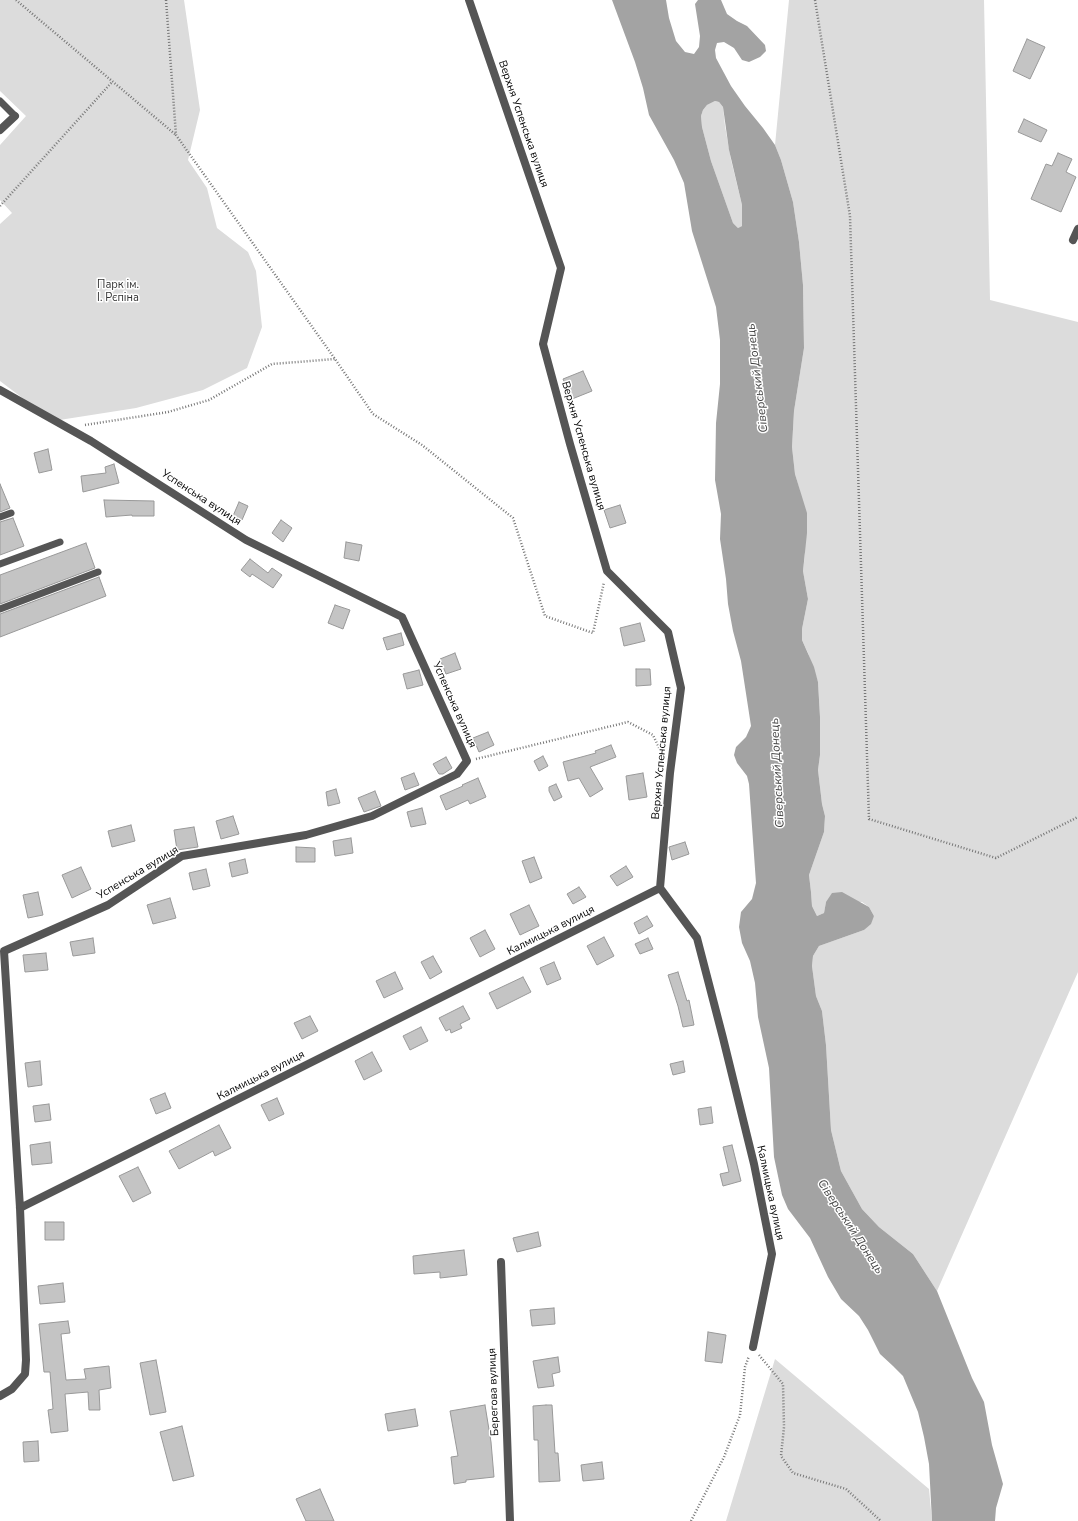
<!DOCTYPE html>
<meta charset="utf-8">
<style>
body{margin:0}
canvas{display:block;background:#fff}
</style>
<canvas width="1078" height="1521"></canvas>
<script>
const g = document.querySelector('canvas').getContext('2d');
g.lineJoin = 'round';
function fillPath(path, color) { g.fillStyle = color; g.fill(path, 'evenodd'); }
const shape = rows => new Path2D(rows.map(r => 'M' + r).join(''));
function stroke(path, color, width, dash) { g.strokeStyle = color; g.lineWidth = width; g.lineCap = dash ? 'butt' : 'round'; g.setLineDash(dash || []); g.stroke(path); }
function label(font, color, halo, rows, align = 'center') {
  g.font = font + ' "Nunito Sans",sans-serif'; g.lineWidth = 3; g.setLineDash([]); g.textBaseline = 'middle'; g.strokeStyle = halo; g.fillStyle = color; for (const [text, x, y, turn = 0] of rows) {
    g.save(); g.translate(x, y); g.rotate((+turn || 0) * Math.PI / 180); g.textAlign = isNaN(turn) ? turn : align; if (halo) g.strokeText(text, 0, 0); g.fillText(text, 0, 0); g.restore();
  }
}
const green = shape([
 [0,0,184,0,200,110,188,160,207,188,217,228,248,252,256,271,262,327,247,368,203,390,136,408,53,421,0,381,0,224,12,213,0,200,0,145,26,116,0,91],
 [789,0,984,0,990,300,1078,322,1078,972,937,1291,913,1254,879,1227,862,1209,841,1171,831,1130,826,1045,822,1011,816,996,812,966,813,956,819,946,864,930,874,916,869,907,862,902,826,902,824,913,817,916,812,906,811,892,809,875,824,832,825,816,822,804,818,770,820,755,820,717,818,682,808,653,802,640,802,629,808,599,803,571,805,554,800,491,795,474,792,447,794,411,804,348,803,285,799,242,793,202,781,160,775,145],
 [715,101,719,102,723,107,725,126,731,160,742,205,742,226,738,228,733,223,711,161,702,127,701,116,703,110,707,105],
 [775,1359,929,1489,932,1521,726,1521]
]);
const water = shape([
 [612,0,666,0,669,18,676,41,685,52,694,54,699,47,700,36,695,4,698,0,721,0,727,14,737,21,747,26,765,45,766,51,760,57,749,62,742,60,734,48,724,42,717,43,715,50,716,58,731,86,745,106,763,128,775,145,781,160,793,202,799,242,803,285,804,348,794,411,792,447,795,474,807,513,807,533,803,571,808,599,802,629,802,640,814,667,818,682,820,717,820,755,818,770,822,804,825,816,824,832,809,875,811,892,812,906,817,916,824,913,826,902,832,893,842,892,869,907,874,916,871,924,864,930,819,946,813,956,812,966,816,996,822,1011,826,1045,831,1130,841,1171,862,1209,879,1227,913,1254,937,1291,972,1378,984,1402,992,1445,1003,1484,996,1508,995,1521,932,1521,929,1464,924,1437,918,1412,903,1376,893,1366,880,1354,868,1330,859,1316,841,1299,828,1277,810,1238,788,1209,782,1195,774,1157,769,1068,758,1017,755,983,750,961,742,943,739,927,741,912,752,899,756,883,749,784,747,776,737,763,734,755,736,747,746,737,751,726,741,661,733,631,728,604,726,579,720,539,721,514,715,480,716,423,720,384,720,340,716,307,692,231,684,183,674,160,649,115,643,88,635,62],
 [715,101,719,102,723,107,729,150,742,205,742,226,738,228,733,223,711,161,702,127,701,116,703,110,707,105]
]);
const building = shape([
 [1027,39,1045,47,1030,79,1013,71,1027,39],
 [1024,119,1047,130,1041,142,1018,132,1024,119],
 [1058,153,1072,159,1066,172,1076,177,1061,212,1031,199,1046,164,1052,166,1058,153],
 [583,371,592,391,572,399,563,379,583,371],
 [48,449,52,470,39,473,34,453,48,449],
 [114,464,119,483,83,492,81,476,106,473,105,467,114,464],
 [0,484,10,508,0,512,0,484],
 [104,500,154,501,154,516,132,516,132,515,106,517,104,500],
 [239,502,248,506,242,520,233,516,239,502],
 [620,505,626,523,610,528,604,510,620,505],
 [13,518,24,546,0,555,0,522,13,518],
 [281,520,292,528,283,542,272,533,281,520],
 [346,542,362,545,359,561,344,558,346,542],
 [86,543,95,568,0,604,0,575,86,543],
 [250,559,268,573,272,568,282,575,273,588,252,574,250,577,241,570,250,559],
 [99,577,106,596,0,637,0,614,99,577],
 [335,605,350,610,343,629,328,623,335,605],
 [640,623,645,641,624,646,620,628,640,623],
 [401,633,404,645,387,650,383,638,401,633],
 [455,653,461,669,446,674,440,659,455,653],
 [636,669,650,669,651,685,636,686,636,669],
 [419,670,423,685,407,689,403,674,419,670],
 [488,732,494,745,479,752,473,738,488,732],
 [611,745,616,757,590,767,603,789,590,797,579,778,568,781,563,762,596,753,595,751,611,745],
 [543,756,548,766,539,771,534,761,543,756],
 [446,757,452,768,443,774,439,774,433,764,446,757],
 [414,773,419,785,405,790,401,778,414,773],
 [643,773,647,797,629,800,626,776,643,773],
 [478,778,486,797,470,804,468,800,446,810,440,796,463,786,462,785,478,778],
 [556,784,562,797,554,801,549,791,549,787,556,784],
 [336,789,340,803,328,806,326,792,336,789],
 [375,791,381,806,364,812,358,798,375,791],
 [422,808,426,824,411,827,407,812,422,808],
 [233,816,239,834,221,839,216,821,233,816],
 [131,825,135,841,112,847,108,831,131,825],
 [194,827,198,847,177,850,174,830,194,827],
 [351,838,353,853,335,856,333,841,351,838],
 [685,842,689,854,672,860,669,847,685,842],
 [296,847,315,848,315,862,296,862,296,847],
 [534,857,542,878,530,883,522,861,534,857],
 [245,859,248,873,232,877,229,863,245,859],
 [626,866,633,877,617,886,610,876,626,866],
 [81,867,91,889,72,898,62,875,81,867],
 [206,869,210,886,193,890,189,873,206,869],
 [579,887,586,897,573,904,567,894,579,887],
 [38,892,43,915,28,918,23,895,38,892],
 [170,898,176,918,153,924,147,905,170,898],
 [529,905,539,926,520,935,510,914,529,905],
 [647,916,653,926,639,934,634,923,647,916],
 [485,930,495,949,480,957,470,938,485,930],
 [604,937,614,956,597,965,587,946,604,937],
 [93,938,95,953,73,956,70,942,93,938],
 [648,938,653,949,640,954,635,944,648,938],
 [46,953,48,970,25,972,23,955,46,953],
 [433,956,442,972,430,979,421,962,433,956],
 [554,962,561,979,547,985,540,968,554,962],
 [395,972,403,989,384,998,376,981,395,972],
 [678,972,687,1001,689,1000,694,1025,683,1027,678,1006,668,975,678,972],
 [523,977,531,992,497,1009,489,993,523,977],
 [463,1006,470,1019,460,1024,462,1028,451,1033,450,1029,446,1031,439,1018,463,1006],
 [310,1016,318,1031,302,1039,294,1023,310,1016],
 [421,1027,428,1041,410,1050,403,1036,421,1027],
 [372,1052,382,1071,364,1080,355,1061,372,1052],
 [40,1061,42,1085,28,1087,25,1063,40,1061],
 [683,1061,685,1072,673,1075,670,1064,683,1061],
 [165,1093,171,1108,156,1114,150,1099,165,1093],
 [277,1098,284,1114,269,1121,261,1105,277,1098],
 [49,1104,51,1120,35,1122,33,1106,49,1104],
 [711,1107,713,1123,700,1125,698,1109,711,1107],
 [219,1125,231,1148,215,1156,213,1151,179,1169,169,1151,219,1125],
 [50,1142,52,1163,32,1165,30,1145,50,1142],
 [732,1145,741,1181,723,1186,720,1174,729,1172,723,1147,732,1145],
 [138,1167,151,1193,133,1202,119,1176,138,1167],
 [45,1222,64,1222,64,1240,45,1240,45,1222],
 [538,1232,541,1246,517,1252,513,1238,538,1232],
 [464,1250,467,1275,440,1278,440,1272,414,1274,413,1256,464,1250],
 [63,1283,65,1302,40,1304,38,1286,63,1283],
 [554,1308,555,1324,532,1326,530,1310,554,1308],
 [68,1321,70,1333,61,1334,66,1380,86,1379,84,1369,109,1366,111,1388,99,1390,100,1410,89,1410,88,1392,65,1394,68,1431,51,1433,48,1410,53,1409,50,1372,44,1372,39,1324,68,1321],
 [708,1332,726,1335,722,1363,705,1361,708,1332],
 [558,1357,560,1372,552,1374,554,1386,538,1388,533,1361,558,1357],
 [156,1360,166,1412,150,1415,140,1363,156,1360],
 [485,1405,491,1442,494,1477,466,1480,466,1482,454,1484,451,1457,458,1456,450,1411,485,1405],
 [546,1405,552,1405,555,1453,558,1453,560,1481,539,1482,538,1440,534,1440,533,1406,546,1405],
 [415,1409,418,1426,388,1431,385,1414,415,1409],
 [182,1426,194,1476,173,1481,160,1432,182,1426],
 [38,1441,39,1461,24,1462,23,1442,38,1441],
 [602,1462,604,1479,583,1481,581,1465,602,1462],
 [320,1489,334,1521,306,1521,296,1499,320,1489]
]);
const path = shape([
 [16,0,176,135],
 [166,0,176,135,335,359,373,414,422,445,513,518,545,616,593,633,604,582],
 [815,0,850,216,869,819,996,858,1078,817],
 [0,206,112,82],
 [85,425,168,412,209,400,272,364,335,359],
 [476,759,628,722,653,735,662,754],
 [759,1355,783,1384,784,1427,781,1456,793,1473,846,1489,881,1521],
 [691,1521,724,1457,740,1415,745,1367,749,1356]
]);
const lane = shape([
 [0,101,15,116],
 [0,517,11,513],
 [0,564,60,542],
 [0,609,98,572]
]);
const street = shape([
 [469,0,561,268,543,344,570,444,607,571,668,632,681,688,670,773,660,888],
 [0,130,15,116],
 [1073,240,1078,229],
 [0,390,91,441,246,540,402,617,467,761,457,774,372,816,306,835,182,856,108,905,4,951,20,1208,26,1360,25,1374,12,1389,0,1396],
 [660,888,697,938,723,1038,754,1164,772,1254,753,1347],
 [20,1208,660,888],
 [501,1262,510,1521]
]);
const streetNames = [
 ["Верхня Успенська вулиця",523,124,71],
 ["Верхня Успенська вулиця",583,446,74],
 ["Успенська вулиця",201,498,33],
 ["Успенська вулиця",454,705,66],
 ["Верхня Успенська вулиця",662,753,-85],
 ["Успенська вулиця",138,873,-31],
 ["Калмицька вулиця",551,931,-27],
 ["Калмицька вулиця",261,1076,-27],
 ["Калмицька вулиця",770,1193,78],
 ["Берегова вулиця",494,1392,-92]
];
const parkNames = [
 ["Парк ім.",118,285],
 ["І. Рєпіна",118,298]
];
const waterNames = [
 ["Сіверський Донець",758,378,-97],
 ["Сіверський Донець",778,773,-93],
 ["Сіверський Донець",850,1227,57]
];
fillPath(green, '#dcdcdc');
fillPath(water, '#a3a3a3');
fillPath(building, '#c4c4c4');
stroke(building, '#999', 1);
stroke(path, '#777', 2.5, [1, 2]);
stroke(lane, '#555', 7);
stroke(street, '#555', 8);
label('11px', '#000', '#fff', streetNames);
label('11px', '#333', '#fff', parkNames);
label('italic 12px', '#444', '#fff', waterNames);
</script>
